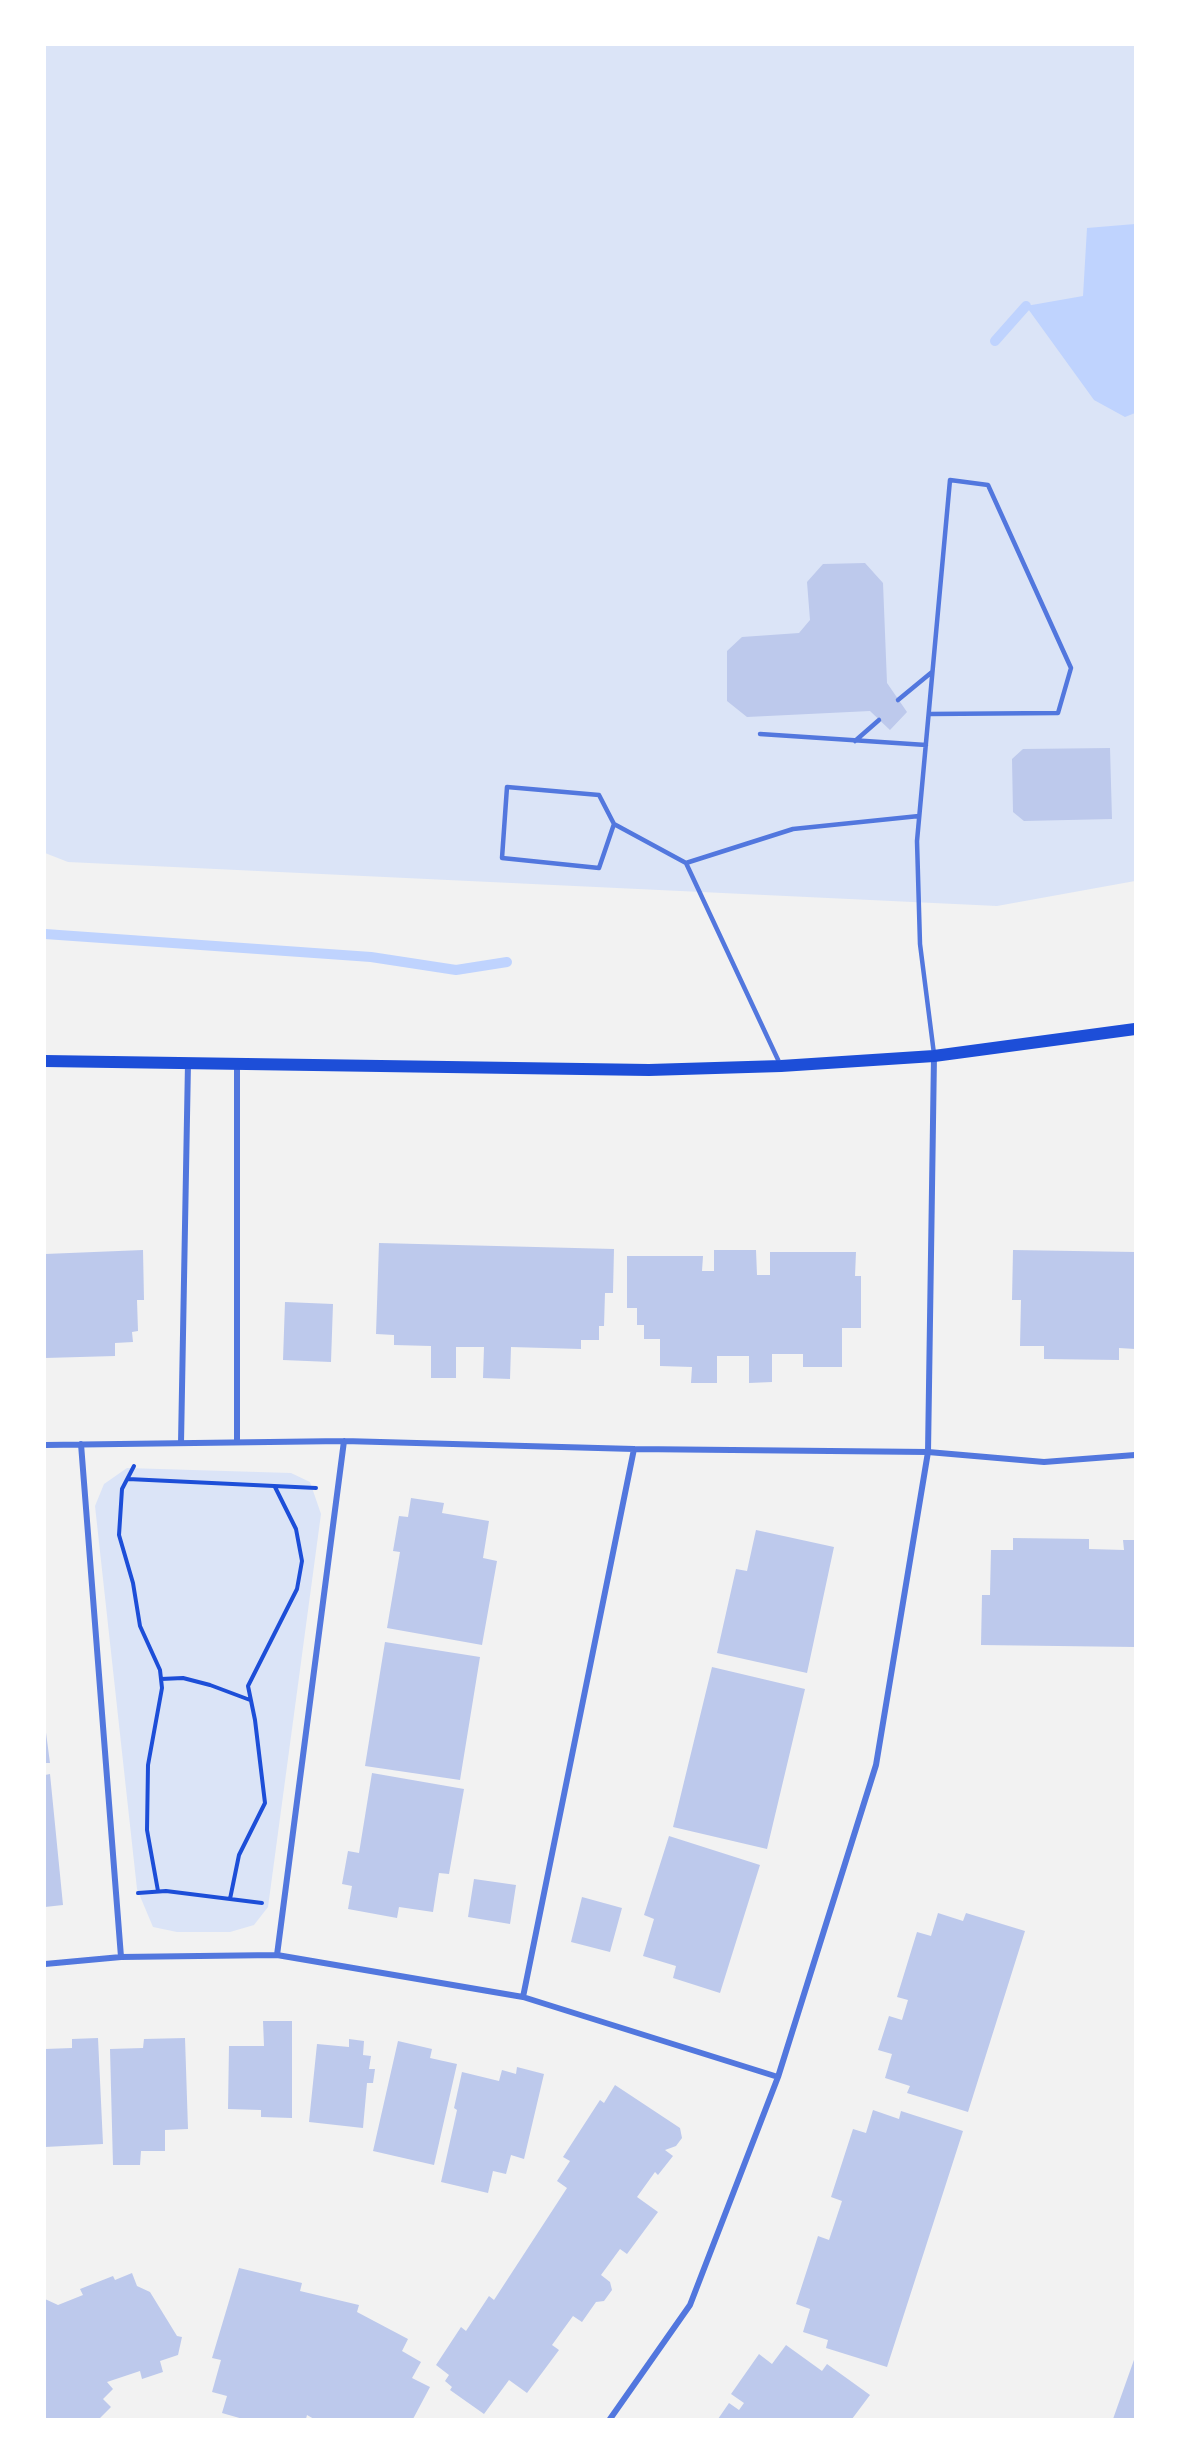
<!DOCTYPE html>
<style>
body{margin:0}
#map{position:relative;width:1180px;height:2464px;overflow:hidden;background:#f2f2f2;font-family:Montserrat,sans-serif}
canvas{display:block}
.frame{position:absolute;inset:0;border:46px solid #fff;pointer-events:none}
</style>
<div id="map">
<canvas width="1180" height="2464"></canvas>
<div class="frame"></div>
</div>
<script>
const g = document.querySelector('canvas').getContext('2d');
g.lineJoin = 'round';
function fillPath(path, color) { g.fillStyle = color; g.fill(path, 'evenodd'); }
const shape = rows => new Path2D(rows.map(r => 'M' + r).join(''));
function stroke(path, color, width, dash) { g.strokeStyle = color; g.lineWidth = width; g.lineCap = dash ? 'butt' : 'round'; g.setLineDash(dash || []); g.stroke(path); }
const green = shape([
 [45,45,1135,45,1135,881,997,906,68,862,45,853],
 [127,1468,291,1473,310,1482,321,1514,268,1907,254,1925,230,1932,177,1932,153,1927,137,1889,95,1506,104,1484]
]);
const water = shape([
 [1135,224,1135,413,1125,417,1094,400,1026,306,1083,296,1087,228]
]);
const stream = shape([
 [995,341,1026,306],
 [45,934,371,957,456,970,507,962]
]);
const building = shape([
 [865,563,883,583,887,683,907,712,890,730,870,711,747,717,727,701,727,651,742,637,799,633,810,620,807,582,823,564],
 [1110,748,1112,819,1024,821,1013,812,1012,759,1023,749],
 [379,1243,614,1249,613,1293,605,1293,604,1326,599,1326,599,1340,581,1340,581,1349,511,1347,510,1379,483,1378,484,1347,456,1347,456,1378,431,1378,431,1346,394,1345,394,1335,376,1334],
 [143,1250,144,1300,137,1300,138,1331,132,1332,133,1342,115,1343,115,1356,45,1358,45,1254],
 [714,1250,756,1250,757,1275,770,1275,770,1252,856,1252,855,1276,861,1276,861,1328,842,1328,842,1367,803,1367,803,1354,772,1354,772,1382,749,1383,749,1356,717,1356,717,1383,691,1383,692,1367,660,1366,660,1339,644,1339,644,1325,637,1325,637,1308,627,1308,627,1256,703,1256,702,1271,714,1271],
 [1013,1250,1135,1252,1135,1349,1119,1348,1119,1360,1044,1359,1044,1346,1020,1346,1021,1300,1012,1300],
 [285,1302,333,1304,331,1362,283,1360],
 [411,1498,444,1503,442,1513,489,1521,483,1558,497,1561,482,1645,387,1628,400,1552,393,1551,399,1516,408,1517],
 [756,1530,834,1547,807,1673,717,1653,736,1569,747,1571],
 [1013,1538,1089,1539,1089,1549,1124,1550,1123,1540,1135,1540,1135,1647,981,1645,982,1595,990,1595,991,1550,1013,1550],
 [385,1642,480,1657,460,1780,365,1766],
 [712,1667,805,1689,767,1849,673,1827],
 [45,1725,50,1763,45,1763],
 [372,1773,464,1789,449,1874,439,1873,433,1912,399,1907,397,1918,348,1909,352,1886,342,1884,348,1851,359,1853],
 [50,1774,63,1905,45,1907,45,1775],
 [669,1836,760,1865,720,1993,673,1978,676,1966,643,1956,654,1919,644,1915],
 [474,1879,516,1885,510,1924,468,1917],
 [582,1897,622,1908,610,1952,571,1942],
 [938,1913,963,1921,966,1913,1025,1931,968,2112,907,2093,910,2086,885,2078,892,2054,878,2050,889,2016,902,2020,908,2000,897,1997,917,1932,931,1936],
 [263,2021,292,2021,292,2118,261,2117,261,2110,228,2109,229,2046,264,2046],
 [98,2038,103,2144,45,2147,45,2049,72,2048,72,2039],
 [185,2038,188,2129,165,2130,165,2151,141,2151,140,2165,113,2165,110,2049,143,2048,144,2039],
 [349,2039,364,2041,363,2055,371,2056,369,2069,375,2069,373,2083,367,2083,363,2128,309,2122,317,2044,349,2047],
 [398,2041,432,2049,430,2058,457,2064,434,2165,373,2151],
 [517,2067,544,2074,524,2159,511,2155,506,2174,493,2171,488,2193,441,2182,457,2110,454,2108,462,2072,499,2081,502,2070,516,2074],
 [615,2085,680,2128,682,2138,676,2146,665,2150,673,2156,658,2175,655,2172,637,2197,658,2212,627,2254,620,2249,601,2275,610,2282,612,2290,604,2301,596,2302,582,2322,573,2316,552,2345,559,2350,527,2393,509,2380,484,2414,450,2390,452,2387,445,2381,449,2375,436,2365,461,2327,466,2331,489,2296,494,2300,567,2188,557,2181,570,2161,563,2157,600,2100,604,2103],
 [873,2110,899,2119,901,2111,963,2131,887,2367,826,2348,828,2340,803,2332,810,2309,796,2304,818,2236,829,2240,842,2201,831,2197,853,2129,866,2133],
 [239,2268,302,2283,300,2291,359,2305,357,2312,408,2339,402,2351,421,2362,412,2378,430,2387,413,2419,314,2419,307,2415,306,2419,243,2419,222,2413,227,2396,212,2392,221,2360,212,2358],
 [132,2273,137,2286,150,2292,177,2336,182,2337,178,2355,160,2361,163,2372,142,2379,140,2371,107,2382,113,2389,103,2399,111,2407,99,2419,45,2419,45,2299,58,2305,83,2295,80,2289,113,2276,115,2280],
 [786,2345,822,2371,827,2364,870,2395,852,2419,718,2419,729,2403,739,2410,744,2403,731,2394,759,2354,772,2364],
 [1135,2357,1135,2419,1113,2419]
]);
const path = shape([
 [134,1466,122,1489,119,1535,133,1583,140,1626,160,1670,162,1688,148,1765,147,1830,158,1891],
 [128,1479,316,1488],
 [161,1679,183,1678,210,1685,250,1700],
 [138,1893,166,1891,262,1903],
 [230,1899,239,1855,265,1803,255,1720,248,1686,297,1589,302,1561,296,1529,275,1487]
]);
const service = shape([
 [898,700,932,672],
 [929,714,1058,713,1071,668,988,485,950,480,917,841,920,944,934,1054],
 [760,734,926,745],
 [855,741,879,720],
 [614,824,599,868,502,858,507,787,599,795,614,824,686,863],
 [780,1064,686,863,793,829,919,816]
]);
const minor = shape([
 [237,1442,237,1064],
 [181,1443,188,1063],
 [81,1444,121,1957],
 [45,1445,344,1441,634,1449,928,1452,1044,1462,1135,1455],
 [277,1955,344,1441],
 [45,1964,121,1957,277,1955,523,1997,778,2077],
 [523,1997,634,1449],
 [610,2419,690,2305,778,2077,876,1765,928,1452,934,1056]
]);
const secondary = shape([
 [45,1061,649,1070,781,1066,934,1056,1135,1029]
]);
fillPath(green, '#dbe4f7');
fillPath(water, '#bfd3fe');
stroke(stream, '#bfd3fe', 10);
fillPath(building, '#bdc9ec');
stroke(path, '#1d4ed8', 4);
stroke(service, '#5277de', 4.5);
stroke(minor, '#5277de', 6);
stroke(secondary, '#1d4ed8', 12);
</script>
